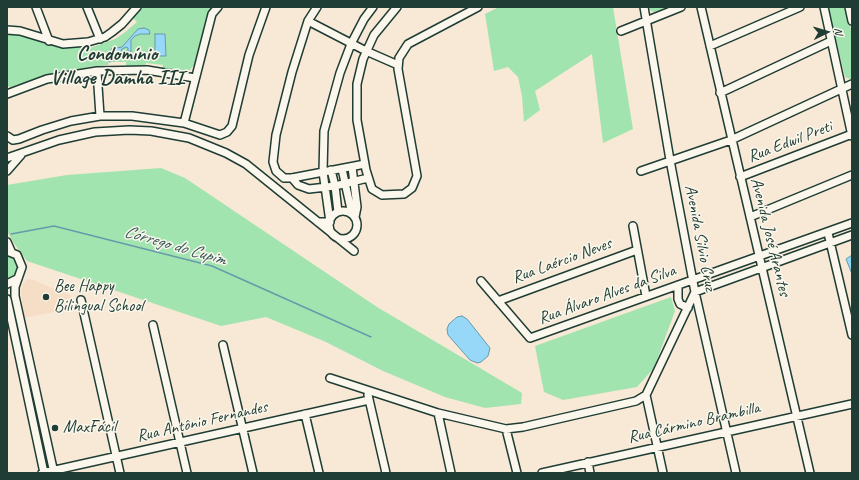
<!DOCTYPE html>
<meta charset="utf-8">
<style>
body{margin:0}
#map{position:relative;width:859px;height:480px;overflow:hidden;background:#f8e8d6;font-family:Caveat,sans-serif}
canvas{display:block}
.frame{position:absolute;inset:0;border:8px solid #1f3d34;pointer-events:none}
.north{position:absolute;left:807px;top:12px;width:40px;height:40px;-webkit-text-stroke:3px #fbf7ec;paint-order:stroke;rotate:85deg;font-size:11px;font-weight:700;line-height:16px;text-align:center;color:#1f3d34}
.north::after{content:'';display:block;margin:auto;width:14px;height:18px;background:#1f3d34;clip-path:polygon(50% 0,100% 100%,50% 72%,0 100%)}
</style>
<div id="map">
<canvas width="859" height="480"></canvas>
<div class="frame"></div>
<div class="north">N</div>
</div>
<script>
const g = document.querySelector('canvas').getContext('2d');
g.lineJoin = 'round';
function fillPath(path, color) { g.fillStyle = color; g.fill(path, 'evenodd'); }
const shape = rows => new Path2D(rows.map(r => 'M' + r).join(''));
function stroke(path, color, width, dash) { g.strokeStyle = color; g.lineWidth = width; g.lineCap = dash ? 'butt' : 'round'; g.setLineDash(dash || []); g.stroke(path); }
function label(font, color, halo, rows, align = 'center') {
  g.font = font + ' Caveat,sans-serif'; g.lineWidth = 3; g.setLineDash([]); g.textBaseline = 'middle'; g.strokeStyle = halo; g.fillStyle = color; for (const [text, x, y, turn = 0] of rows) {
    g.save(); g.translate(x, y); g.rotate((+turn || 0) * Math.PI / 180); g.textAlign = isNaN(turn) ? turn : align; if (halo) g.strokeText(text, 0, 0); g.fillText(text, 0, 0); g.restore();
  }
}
const built = shape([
 [27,279,33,280,70,295,73,299,75,308,24,318,21,291,23,283]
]);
const green = shape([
 [141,7,212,7,206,18,194,65,190,70,182,73,162,69,163,65,146,63,145,67,126,66,126,62,109,62,108,65,88,67,14,88,7,86,7,32,27,36,49,44,85,45,87,49,115,39,124,33,137,22,133,18],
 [499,7,613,7,633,129,603,143,592,54,535,91,540,110,524,122,522,96,518,77,508,67,494,71,485,14],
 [648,7,673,7,656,13,651,11],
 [828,7,846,7,852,35,852,80,845,77],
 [161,168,185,178,377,307,522,393,521,404,485,408,445,397,383,371,326,342,266,317,221,326,27,261,13,242,7,231,7,185,67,175],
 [7,252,13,254,20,264,16,276,7,280],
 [671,297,675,311,654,368,637,387,563,400,544,392,535,346]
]);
const water = shape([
 [144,28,149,30,150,34,140,34,135,36,131,40,131,52,128,53,128,48,126,47,122,49,118,59,110,62,104,59,111,55,111,49,122,47,138,29,144,28],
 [155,34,165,34,166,56,155,56,155,34],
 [852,255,852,274,846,259,852,255],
 [462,316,467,319,490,348,488,356,481,362,477,363,470,360,448,335,447,329,449,324,457,317,462,316]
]);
const stream = shape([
 [11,234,54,226,212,266,371,337]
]);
const minor = shape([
 [36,7,49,41],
 [87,7,100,39],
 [317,7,308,21,292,72,276,135,273,162,276,171,284,178,292,178,365,164],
 [397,7,374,35,363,59,357,84,357,120,366,170,372,189,382,195,404,194,412,188,417,176,398,69,399,58,408,44,478,7],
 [644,7,670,160,695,292,736,473],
 [701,7,810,473],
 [824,7,852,136],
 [849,7,852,21],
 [308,21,366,51,398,65],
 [7,30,20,31,63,44,88,42,105,37,112,32,122,24,137,7],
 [621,31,681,7],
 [710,46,800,7],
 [97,71,100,116],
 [720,93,831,41],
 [7,94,47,79,97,71,147,70,195,78],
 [184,123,212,14,218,7],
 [7,136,13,140,19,139,42,130,71,121,100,116,132,116,184,123,220,135,227,132,232,126,249,55,266,7],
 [7,158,59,140,95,132,129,130,151,131,189,138,226,153,246,164,354,251],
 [352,167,357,207,355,217],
 [342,169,352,214],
 [331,170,335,186,368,178],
 [7,171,21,155],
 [641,171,731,140,852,84],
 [740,177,852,134],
 [292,178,298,185,309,189,335,186,338,212],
 '329 225a14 14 0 1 1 28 0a14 14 0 1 1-28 0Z',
 [750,217,852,175],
 [318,222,330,222,323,172,324,131,340,73,351,44,364,19,373,7],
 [633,226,646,296],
 [828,233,852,335],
 [7,242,11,251],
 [7,251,17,255,22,267,15,287,15,296,54,473],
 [481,281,530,338,852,223],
 [7,284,17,279],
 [678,285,678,299,680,304,688,308],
 [7,299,44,473],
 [81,300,120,473],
 [498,301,637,250],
 [153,325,187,473],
 [223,345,253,473],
 [330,378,438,413,506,429,523,427,636,401,646,395,695,292,852,235],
 [368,395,386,473],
 [646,395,663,473],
 [438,413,451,473],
 [305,414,319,473],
 [506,429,517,473],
 [588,462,590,473],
 [42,473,369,400],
 [542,473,852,404]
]);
const markers = [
 [46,297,4,"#1f3d34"],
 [55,428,4,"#1f3d34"]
];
const streetNames = [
 ["Rua Edwil Preti",790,142,-21],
 ["Avenida José Arantes",770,237,76],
 ["Avenida Silvio Cruz",700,238,79],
 ["Rua Laércio Neves",562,261,-20],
 ["Rua Álvaro Alves da Silva",607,295,-20],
 ["Rua Antônio Fernandes",202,422,-13],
 ["Rua Cármino Brambilla",694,423,-13]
];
const poiNames = [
 ["Bee Happy",54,287],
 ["Bilingual School",54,307],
 ["MaxFácil",63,428]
];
const waterNames = [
 ["Córrego do Cupim",175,246,16]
];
const districtNames = [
 ["Condomínio",117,54],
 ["Village Damha III",117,78]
];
fillPath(built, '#f6dec6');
fillPath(green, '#a2e4af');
fillPath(water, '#97d8f9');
stroke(water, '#679aaa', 1);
stroke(stream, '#679aaa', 1.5);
stroke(minor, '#1f3d34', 10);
stroke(minor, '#fbf7ec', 7);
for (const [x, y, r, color] of markers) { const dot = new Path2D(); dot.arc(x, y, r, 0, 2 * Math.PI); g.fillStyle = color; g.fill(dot); stroke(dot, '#fbf7ec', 1.5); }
label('17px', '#1f3d34', '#fbf7ec', streetNames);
label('17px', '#1f3d34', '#fbf7ec', poiNames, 'left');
label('italic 18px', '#375c5b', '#fbf7ec', waterNames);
label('bold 21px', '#1f3d34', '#fbf7ec', districtNames);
</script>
